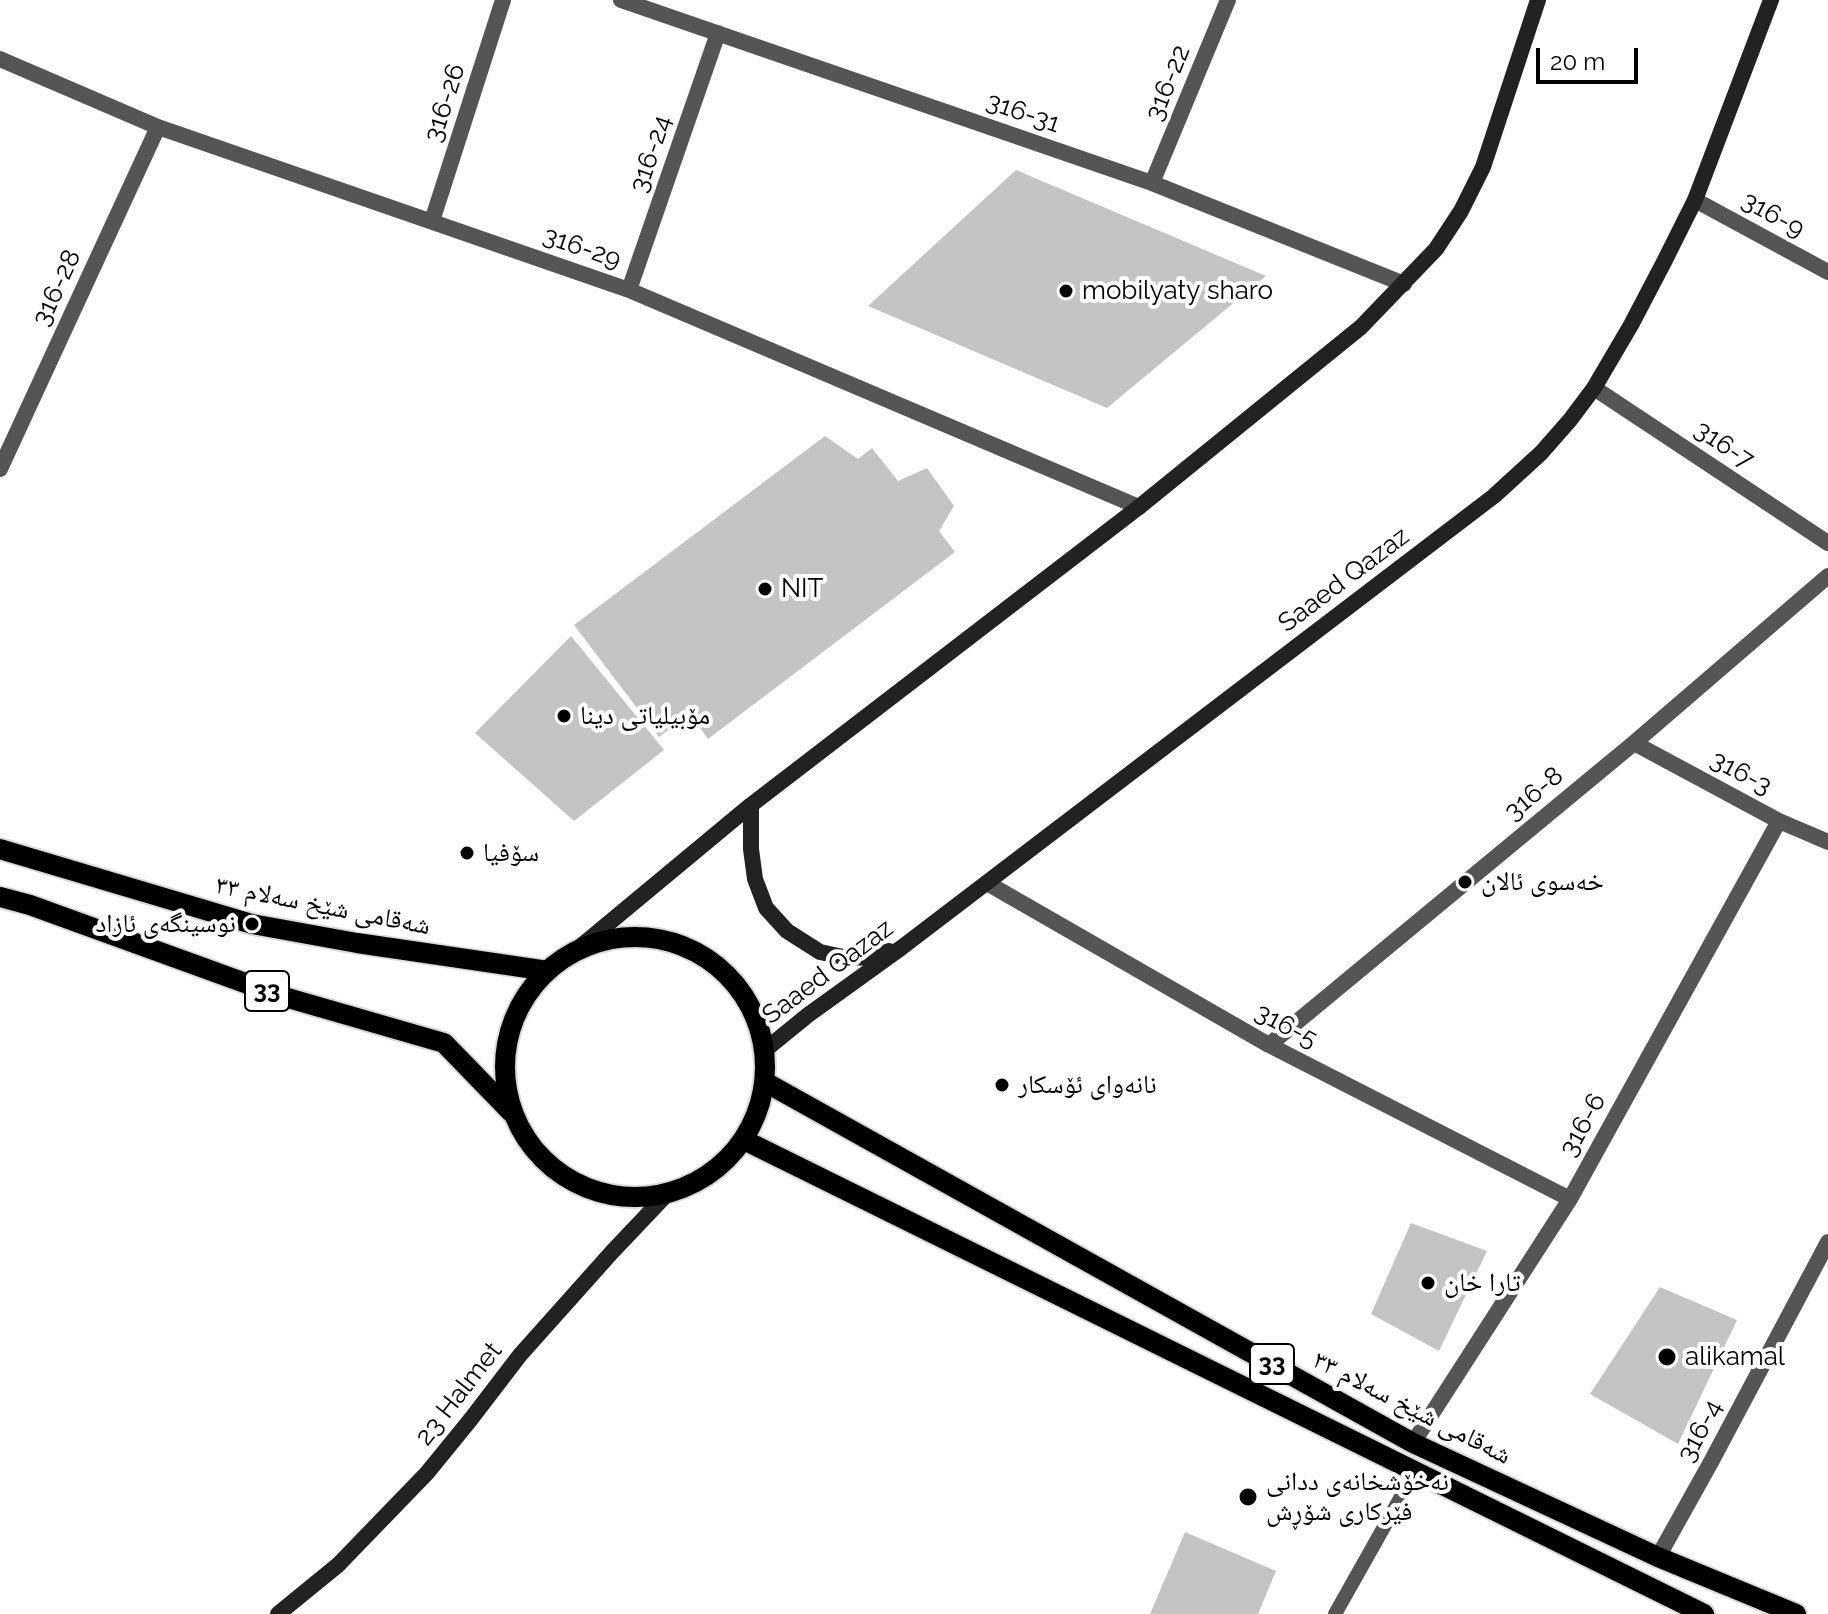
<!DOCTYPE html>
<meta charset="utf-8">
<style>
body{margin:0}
#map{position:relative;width:1828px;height:1614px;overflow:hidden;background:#fff;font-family:Raleway,sans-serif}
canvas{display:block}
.scale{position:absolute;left:1536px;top:48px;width:102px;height:36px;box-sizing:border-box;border:4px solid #000;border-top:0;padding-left:10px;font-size:24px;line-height:28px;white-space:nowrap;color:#000;-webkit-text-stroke:6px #fff;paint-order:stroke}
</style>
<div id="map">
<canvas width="1828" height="1614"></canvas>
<div class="scale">20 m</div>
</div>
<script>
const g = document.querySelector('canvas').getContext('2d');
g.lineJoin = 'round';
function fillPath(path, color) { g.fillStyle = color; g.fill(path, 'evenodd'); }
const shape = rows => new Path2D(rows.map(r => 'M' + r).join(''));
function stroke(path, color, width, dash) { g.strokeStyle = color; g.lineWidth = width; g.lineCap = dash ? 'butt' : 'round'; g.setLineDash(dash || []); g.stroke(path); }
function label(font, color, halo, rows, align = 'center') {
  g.font = font + ' Raleway,"Noto Naskh Arabic",sans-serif'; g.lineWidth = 8; g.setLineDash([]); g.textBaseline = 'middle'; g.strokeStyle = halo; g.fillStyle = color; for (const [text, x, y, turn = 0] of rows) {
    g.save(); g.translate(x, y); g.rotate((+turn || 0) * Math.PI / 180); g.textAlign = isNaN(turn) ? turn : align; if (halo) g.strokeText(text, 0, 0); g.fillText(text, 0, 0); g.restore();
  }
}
const building = shape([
 [1016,170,1266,276,1107,408,868,306],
 [825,436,858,459,872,448,898,481,927,468,954,506,939,531,955,552,708,739,690,714,659,737,574,625],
 [571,636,664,750,574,821,475,733],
 [1411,1223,1487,1251,1439,1351,1371,1314],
 [1660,1287,1737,1320,1678,1444,1590,1394],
 [1185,1532,1276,1571,1258,1614,1150,1614]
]);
const lane = shape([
 [1335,1614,1415,1472]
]);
const street = shape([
 [621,0,1152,183,1404,284],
 [0,59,158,127,629,290,1139,507],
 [1152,183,1228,0],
 [1695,200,1828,272],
 [432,221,503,0],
 [629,290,718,33],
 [1594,388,1828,543],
 [0,469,158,127],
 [1634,743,1779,821,1828,842],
 [987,883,1269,1045,1570,1199],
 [1269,1045,1634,743,1828,576],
 [1413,1443,1570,1199,1779,821],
 [1658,1557,1711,1462,1828,1242]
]);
const secondary = shape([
 [751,805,751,849,755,879,766,908,787,931,820,952,848,958,868,957,889,951],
 [574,952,751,805,1139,507,1361,327,1436,249,1461,211,1483,167,1538,0],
 [765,1050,808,1015,901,948,1494,496,1541,453,1570,420,1594,388,1631,325,1664,262,1695,200,1771,0],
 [278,1614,338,1565,427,1473,471,1419,520,1355,612,1252,668,1193]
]);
const primary = shape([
 [0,849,252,924,357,943,548,971],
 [0,897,30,905,281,996,444,1043,511,1112],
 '505 1067a130 130 0 1 1 260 0a130 130 0 1 1-260 0Z',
 [765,1082,1413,1443,1658,1557,1796,1614],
 [744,1140,1704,1614]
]);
const markers = [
 [1066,291,8,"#000"],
 [765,589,8,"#000"],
 [564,716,8,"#000"],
 [467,853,8,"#000"],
 [1465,882,8,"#000"],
 [252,924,8,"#000"],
 [1002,1085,8,"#000"],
 [1428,1283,8,"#000"],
 [1667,1357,10,"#000"],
 [1248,1497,10,"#000"]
];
const shields = [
 [267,991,44],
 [1272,1364,44]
];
const shieldNames = [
 ["33",267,991],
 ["33",1272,1364]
];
const streetNames = [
 ["316-22",1168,83,-68],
 ["316-26",445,103,-72],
 ["316-31",1023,113,19],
 ["316-24",651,154,-71],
 ["316-9",1773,215,29],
 ["316-29",582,248,19],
 ["316-28",57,288,-65],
 ["316-7",1724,445,34],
 ["Saaed Qazaz",1344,580,-37],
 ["316-3",1741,773,28],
 ["316-8",1534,794,-40],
 ["شەقامی شێخ سەلام ٣٣",323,906,11],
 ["Saaed Qazaz",828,972,-37],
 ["316-5",1286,1026,28],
 ["316-6",1583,1125,-61],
 ["23 Halmet",459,1394,-52],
 ["شەقامی شێخ سەلام ٣٣",1412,1408,27],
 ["316-4",1700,1431,-62]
];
const poiNames = [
 ["mobilyaty sharo",1082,291],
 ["NIT",781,589],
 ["مۆبیلیاتی دینا",580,716],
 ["سۆفیا",483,853],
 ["خەسوی ئالان",1481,882],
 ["نوسینگەی ئازاد",236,924,"right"],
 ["نانەوای ئۆسکار",1018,1085],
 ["تارا خان",1444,1283],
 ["alikamal",1685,1357],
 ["نەخۆشخانەی ددانی",1266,1482],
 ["فێرکاری شۆڕش",1266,1512]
];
fillPath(building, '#c4c4c4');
stroke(primary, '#dbdbdb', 24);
stroke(lane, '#555', 14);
stroke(street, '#555', 16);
stroke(secondary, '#222', 16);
stroke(primary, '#000', 20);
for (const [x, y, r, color] of markers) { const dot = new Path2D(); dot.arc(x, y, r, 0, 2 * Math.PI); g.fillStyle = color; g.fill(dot); stroke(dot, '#fff', 3); }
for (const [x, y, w] of shields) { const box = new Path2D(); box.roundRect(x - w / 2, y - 20, w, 40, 6); g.fillStyle = '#fff'; g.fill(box); stroke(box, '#000', 2); }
label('bold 24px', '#000', null, shieldNames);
label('26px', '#000', '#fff', streetNames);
label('26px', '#000', '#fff', poiNames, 'left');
</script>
